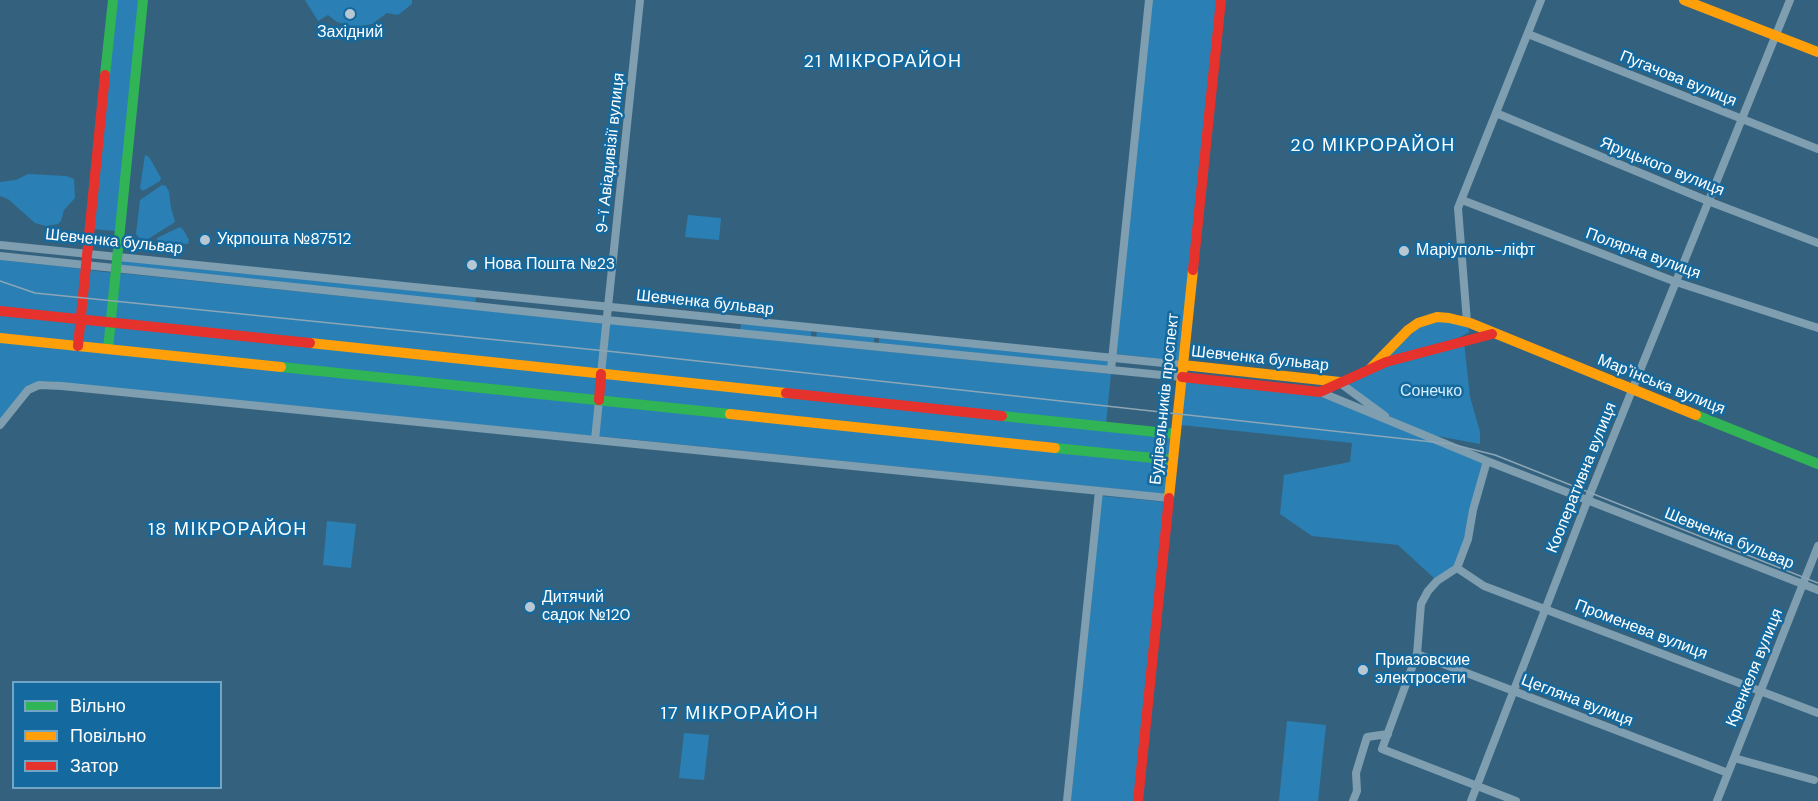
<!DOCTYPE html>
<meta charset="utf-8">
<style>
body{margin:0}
#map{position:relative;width:1818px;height:801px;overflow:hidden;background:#34627e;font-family:"DM Sans",sans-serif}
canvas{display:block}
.legend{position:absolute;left:12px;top:681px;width:210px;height:108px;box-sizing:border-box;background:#14699e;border:2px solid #72a5c5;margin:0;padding:8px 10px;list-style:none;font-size:18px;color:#fff}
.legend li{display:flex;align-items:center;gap:12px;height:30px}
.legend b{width:30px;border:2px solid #72a5c5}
</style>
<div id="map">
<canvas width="1818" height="801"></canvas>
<ul class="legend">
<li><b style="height:8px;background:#30b455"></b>Вільно</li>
<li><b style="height:8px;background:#ff9f0a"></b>Повільно</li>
<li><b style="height:8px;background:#e5322d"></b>Затор</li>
</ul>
</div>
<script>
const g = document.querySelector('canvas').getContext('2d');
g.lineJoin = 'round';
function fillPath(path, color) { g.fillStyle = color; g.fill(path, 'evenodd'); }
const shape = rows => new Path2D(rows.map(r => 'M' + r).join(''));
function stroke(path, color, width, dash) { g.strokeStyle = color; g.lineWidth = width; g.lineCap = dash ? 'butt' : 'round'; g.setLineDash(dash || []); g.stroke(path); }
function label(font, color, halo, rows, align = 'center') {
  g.font = font + ' "DM Sans",sans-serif'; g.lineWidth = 5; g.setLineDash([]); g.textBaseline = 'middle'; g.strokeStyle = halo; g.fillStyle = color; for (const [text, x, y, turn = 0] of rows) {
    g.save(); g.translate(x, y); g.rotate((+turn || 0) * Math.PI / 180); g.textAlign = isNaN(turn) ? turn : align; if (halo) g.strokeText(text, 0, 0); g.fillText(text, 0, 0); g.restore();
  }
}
const green = shape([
 [117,0,140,0,116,231,93,229],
 [305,0,412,0,412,4,398,15,387,13,372,24,355,27,337,22,328,15,318,21],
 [1152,0,1217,0,1180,361,1116,354],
 [145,155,149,157,161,178,160,181,143,191,140,188],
 [28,174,66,176,74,179,75,198,64,210,61,221,58,224,46,226,35,223,8,199,0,196,0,182,16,180],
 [162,185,166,186,169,192,171,208,175,222,148,239,140,239,136,234,140,200],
 [688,215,721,218,719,240,685,237],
 [180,227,184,231,189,240,188,244,157,241,157,238],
 [0,260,84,269,79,316,0,307],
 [119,260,476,297,475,304,119,267],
 [89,270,113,273,108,319,84,316],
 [118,273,603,323,599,370,114,319],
 [0,315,78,323,76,342,0,334],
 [1438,320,1468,326,1469,332,1458,338,1385,359,1420,326],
 [84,323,107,326,105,345,82,343],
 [610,324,1111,374,1106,423,605,371],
 [741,324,811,331,811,338,740,331],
 [113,327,598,377,596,396,111,346],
 [817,331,874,337,874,343,816,338],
 [879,337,1110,360,1109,367,879,344],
 [0,341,595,404,592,436,46,381,28,386,0,419],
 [1464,342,1470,397,1480,432,1480,444,1432,435,1395,420,1345,383,1372,370],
 [604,378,1172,437,1170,456,602,397],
 [1186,381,1319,396,1484,462,1465,538,1455,567,1435,579,1398,545,1312,536,1280,514,1284,475,1350,462,1352,443,1181,425],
 [602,404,1169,464,1166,494,598,436],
 [1102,496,1165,502,1134,801,1071,801],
 [327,521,356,524,351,568,323,565],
 [1287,721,1326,725,1318,801,1279,801],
 [684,733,709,735,704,780,679,778]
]);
const street = shape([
 [1528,34,1818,149],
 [1496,113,1708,201,1818,243],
 [1462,200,1676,282,1818,328],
 [0,245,1183,365],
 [0,256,607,320,1182,377],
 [1467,322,1458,208,1541,0],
 [1111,370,1149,0],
 [601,374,640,0],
 [1340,383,1385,416],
 [1320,392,1487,461,1818,590],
 [0,425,28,390,39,385,62,386,1169,498],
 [595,440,599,400],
 [1487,461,1473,510,1468,539,1457,568,1437,581,1428,591,1421,604,1417,654,1382,749,1516,801],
 [1457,568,1484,586,1818,713],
 [1417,654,1728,773],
 [1734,758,1814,780],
 [1067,801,1099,491],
 [1353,801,1357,791,1356,773,1367,737,1388,734],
 [1471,801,1588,499,1790,0],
 [1717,801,1818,546]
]);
const fast = shape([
 [105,75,113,0],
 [108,349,143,0],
 [281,367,730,414],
 [1696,415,1818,464],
 [1002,416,1176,434],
 [1055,448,1173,460]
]);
const slow = shape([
 [1684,0,1818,52],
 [0,338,281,367],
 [310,343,786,393],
 [1183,365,1340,382],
 [1371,368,1408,330,1418,323,1437,317,1449,318,1470,323,1696,415],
 [730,414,1055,448],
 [1169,498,1193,270]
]);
const jam = shape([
 [1193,270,1221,0],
 [0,311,310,343],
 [78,346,105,75],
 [1182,377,1320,392,1386,362,1492,334],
 [786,393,1002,416],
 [599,400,601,374],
 [1138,801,1169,498]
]);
const tram = shape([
 [0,281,35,293,616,352,1451,444,1495,455,1818,583]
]);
const markers = [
 [350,14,6,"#b8c8d2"],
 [205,240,6,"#b8c8d2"],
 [1404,251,6,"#b8c8d2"],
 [472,265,6,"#b8c8d2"],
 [530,607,6,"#b8c8d2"],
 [1363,670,6,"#b8c8d2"]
];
const poiNames = [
 ["Західний",350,33,"center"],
 ["Укрпошта №87512",217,240],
 ["Маріуполь-ліфт",1416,251],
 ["Нова Пошта №23",484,265],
 ["Дитячий",542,598],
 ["садок №120",542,616],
 ["Приазовские",1375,661],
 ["электросети",1375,679]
];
const streetNames = [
 ["Пугачова вулиця",1678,79,22],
 ["9-ї Авіадивізії вулиця",611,153,-84],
 ["Яруцького вулиця",1662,167,22],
 ["Шевченка бульвар",114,242,6],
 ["Полярна вулиця",1643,254,20],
 ["Шевченка бульвар",705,303,6],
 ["Шевченка бульвар",1260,359,6],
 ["Мар'їнська вулиця",1661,385,22],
 ["Будівельників проспект",1165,399,-84],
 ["Кооперативна вулиця",1582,478,-68],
 ["Шевченка бульвар",1729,539,22],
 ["Променева вулиця",1641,630,21],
 ["Кренкеля вулиця",1755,668,-68],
 ["Цегляна вулиця",1577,701,21]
];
const parkNames = [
 ["Сонечко",1431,392]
];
const neighbourhoodNames = [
 ["21 МІКРОРАЙОН",883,62],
 ["20 МІКРОРАЙОН",1373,146],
 ["18 МІКРОРАЙОН",228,530],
 ["17 МІКРОРАЙОН",740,714]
];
fillPath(green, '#2a80b4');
stroke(street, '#7f9eb0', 8);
stroke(fast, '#30b455', 10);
stroke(slow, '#ff9f0a', 10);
stroke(jam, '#e5322d', 10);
stroke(tram, '#8ca6b6', 1.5);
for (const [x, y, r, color] of markers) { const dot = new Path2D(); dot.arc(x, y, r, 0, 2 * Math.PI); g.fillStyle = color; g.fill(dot); stroke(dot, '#14699e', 2); }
label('16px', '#fff', '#14699e', poiNames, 'left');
label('16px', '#fff', '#14699e', streetNames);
label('16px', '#d4eefd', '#14699e', parkNames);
g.letterSpacing = '1.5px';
label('18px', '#fff', '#14699e', neighbourhoodNames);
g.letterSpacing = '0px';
</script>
